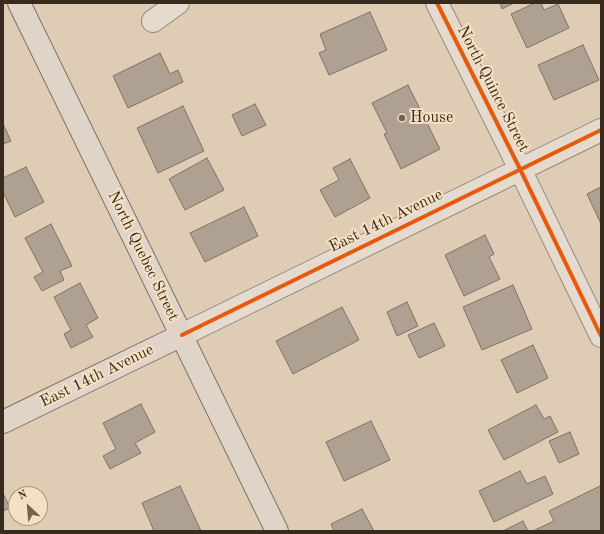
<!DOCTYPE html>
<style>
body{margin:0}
#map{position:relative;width:604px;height:534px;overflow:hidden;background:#deccb4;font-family:"Old Standard TT",serif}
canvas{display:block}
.frame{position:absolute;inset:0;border:4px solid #372b1e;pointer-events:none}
.north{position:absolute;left:8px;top:486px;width:40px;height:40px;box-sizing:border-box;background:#f5e0c3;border:1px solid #a99881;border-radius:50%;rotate:334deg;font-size:11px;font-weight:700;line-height:16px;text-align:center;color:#372b1e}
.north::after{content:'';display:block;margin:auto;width:14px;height:18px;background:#716352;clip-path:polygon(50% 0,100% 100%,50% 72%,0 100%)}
</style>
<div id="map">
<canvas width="604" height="534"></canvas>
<div class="frame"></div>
<div class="north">N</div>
</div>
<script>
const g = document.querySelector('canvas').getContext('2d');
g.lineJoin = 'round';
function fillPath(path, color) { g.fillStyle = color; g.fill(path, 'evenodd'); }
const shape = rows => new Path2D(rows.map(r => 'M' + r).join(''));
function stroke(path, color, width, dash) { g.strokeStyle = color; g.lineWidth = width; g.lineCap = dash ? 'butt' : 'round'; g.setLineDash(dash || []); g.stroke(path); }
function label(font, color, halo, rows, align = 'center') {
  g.font = font + ' "Old Standard TT",serif'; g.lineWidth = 4; g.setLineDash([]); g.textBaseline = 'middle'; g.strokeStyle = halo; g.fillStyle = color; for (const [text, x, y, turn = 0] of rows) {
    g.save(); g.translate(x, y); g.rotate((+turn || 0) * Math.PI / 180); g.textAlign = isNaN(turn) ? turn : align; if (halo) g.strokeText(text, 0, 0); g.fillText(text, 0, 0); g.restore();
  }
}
const building = shape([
 [500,3,514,3,502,9,500,3],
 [535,3,541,3,544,10,558,4,569,28,527,48,511,14,535,3],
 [370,12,387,50,329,75,319,53,326,50,320,34,370,12],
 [583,45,599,80,554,100,538,65,583,45],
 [160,53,170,74,178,70,183,82,128,108,113,76,160,53],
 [408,85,440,149,401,169,384,134,387,133,372,103,408,85],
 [255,104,266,125,242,136,232,115,255,104],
 [183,106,204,151,158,173,137,128,183,106],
 [3,124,11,141,3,144,3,124],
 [207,158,224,190,185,210,169,179,207,158],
 [350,159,370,198,335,217,320,190,339,180,333,168,350,159],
 [26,167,44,202,15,217,3,192,3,178,26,167],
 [601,187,601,224,587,194,601,187],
 [244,207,258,236,205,262,190,233,244,207],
 [51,224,72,266,60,271,64,280,42,291,34,277,43,272,25,238,51,224],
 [485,235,494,254,489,257,500,279,464,296,445,255,485,235],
 [80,283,98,318,86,325,93,337,71,348,64,334,71,330,54,297,80,283],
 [513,285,532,329,482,350,463,307,513,285],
 [407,302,418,326,397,336,387,312,407,302],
 [342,307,359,340,293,374,276,341,342,307],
 [434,323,445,346,419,358,408,335,434,323],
 [533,345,548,378,517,393,501,360,533,345],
 [141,404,155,432,135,443,141,453,110,469,103,456,116,449,103,423,141,404],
 [536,405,544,419,550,416,558,432,504,460,488,430,536,405],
 [371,421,390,460,344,481,326,442,371,421],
 [570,432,579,454,559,463,549,441,570,432],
 [520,471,527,484,545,476,553,494,494,522,479,491,520,471],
 [180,486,201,531,154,531,142,503,180,486],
 [600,486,601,489,601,531,533,531,554,521,549,511,600,486],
 [3,493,10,508,3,511,3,493],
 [362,509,374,531,334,531,331,524,362,509],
 [523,521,528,531,503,531,523,521]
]);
const minor = shape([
 [437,3,520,169,601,336],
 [153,21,178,3],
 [182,335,601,130]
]);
const major = shape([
 [19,3,277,531],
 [3,422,182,335]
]);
const cycleway = shape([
 [437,3,520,169,601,336],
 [182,335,601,130]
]);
const markers = [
 [402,118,4,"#716352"]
];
const streetNames = [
 ["North Quince Street",493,89,63],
 ["East 14th Avenue",386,221,-26],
 ["North Quebec Street",143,256,64],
 ["East 14th Avenue",97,376,-26]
];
const poiNames = [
 ["House",410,118]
];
fillPath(building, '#aea191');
stroke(building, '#7e7366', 1);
stroke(minor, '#95897a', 24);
stroke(major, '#7e7366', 24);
stroke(minor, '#e4dace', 22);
stroke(major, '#dfd4c7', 22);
stroke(cycleway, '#e8590c', 4);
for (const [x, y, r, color] of markers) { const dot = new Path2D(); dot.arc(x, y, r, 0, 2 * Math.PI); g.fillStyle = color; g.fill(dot); stroke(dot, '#f5e0c3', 1.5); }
label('16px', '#372b1e', '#f5e0c3', streetNames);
label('16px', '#372b1e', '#f5e0c3', poiNames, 'left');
</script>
